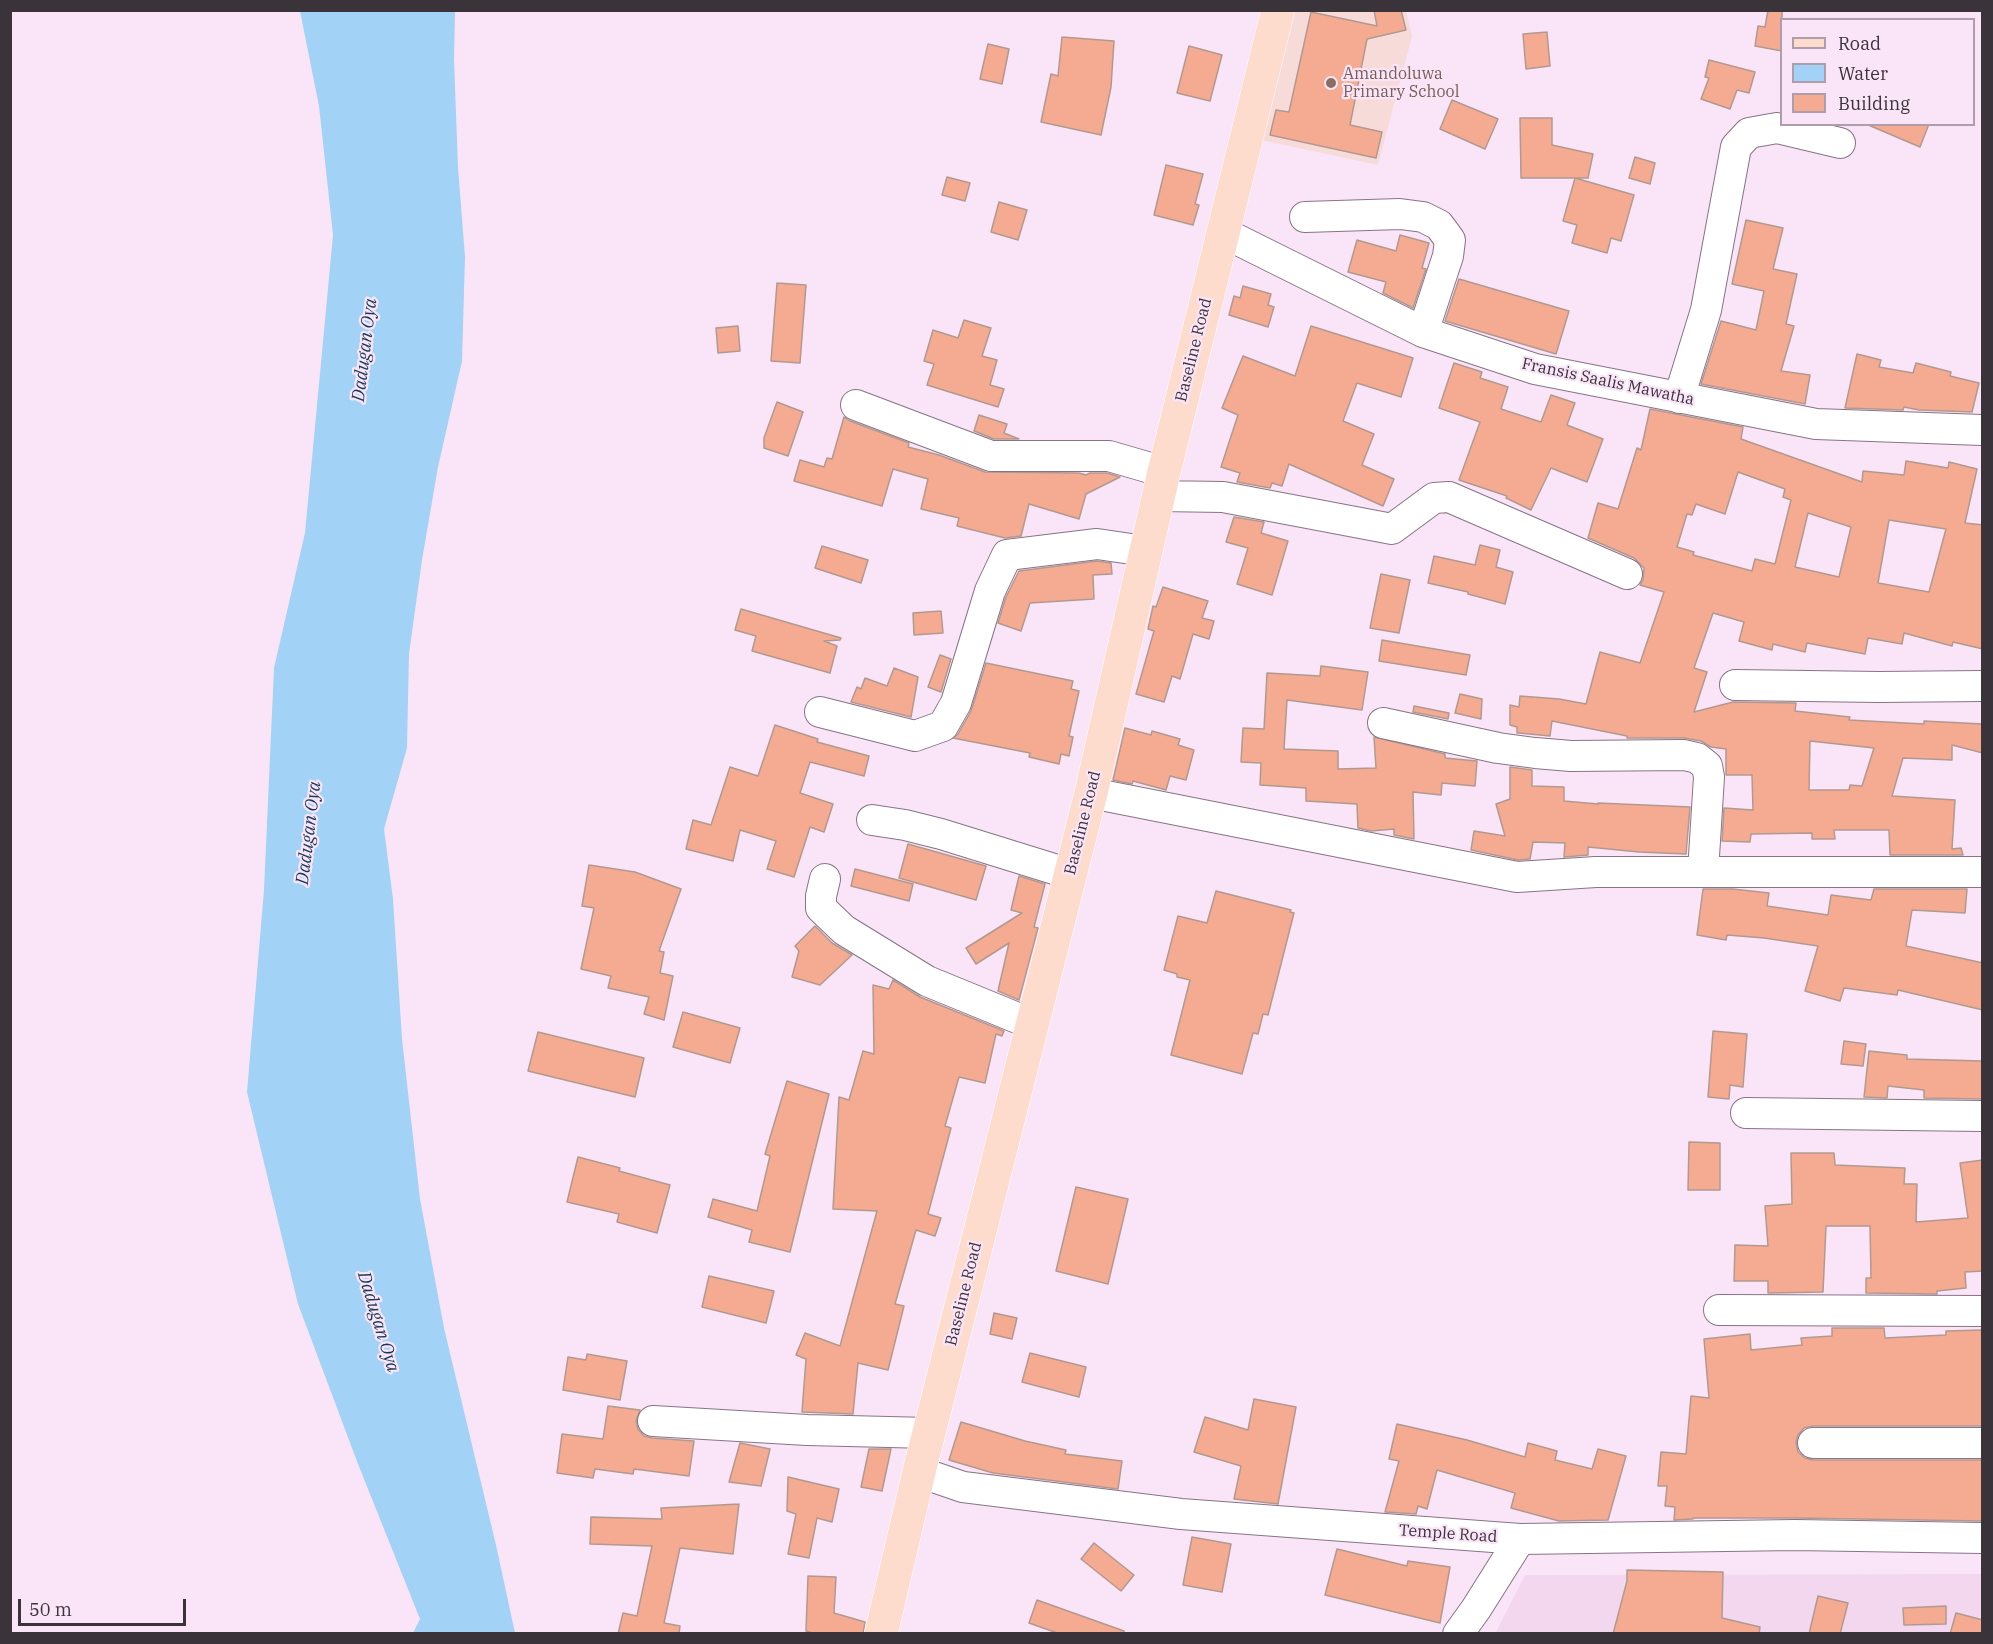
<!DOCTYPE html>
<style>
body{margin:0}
#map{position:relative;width:1993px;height:1644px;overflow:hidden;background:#fae5f8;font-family:"IBM Plex Serif",serif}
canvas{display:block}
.frame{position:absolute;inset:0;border:12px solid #3b333a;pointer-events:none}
.legend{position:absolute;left:1780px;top:18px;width:195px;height:108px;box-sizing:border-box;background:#fae5f8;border:2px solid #ae9eac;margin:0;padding:8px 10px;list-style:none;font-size:18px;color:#3b333a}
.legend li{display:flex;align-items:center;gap:12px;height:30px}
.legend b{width:30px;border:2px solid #ae9eac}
.scale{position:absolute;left:18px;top:1599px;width:168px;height:27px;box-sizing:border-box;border:3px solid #3b333a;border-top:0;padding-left:8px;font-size:18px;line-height:21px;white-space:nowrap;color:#3b333a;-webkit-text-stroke:4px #fae5f8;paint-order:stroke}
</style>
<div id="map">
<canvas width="1993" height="1644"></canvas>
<div class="frame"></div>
<ul class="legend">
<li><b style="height:8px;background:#fddbcd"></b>Road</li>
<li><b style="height:16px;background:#a3d2f7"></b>Water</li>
<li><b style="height:16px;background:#f5ab91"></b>Building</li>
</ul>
<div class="scale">50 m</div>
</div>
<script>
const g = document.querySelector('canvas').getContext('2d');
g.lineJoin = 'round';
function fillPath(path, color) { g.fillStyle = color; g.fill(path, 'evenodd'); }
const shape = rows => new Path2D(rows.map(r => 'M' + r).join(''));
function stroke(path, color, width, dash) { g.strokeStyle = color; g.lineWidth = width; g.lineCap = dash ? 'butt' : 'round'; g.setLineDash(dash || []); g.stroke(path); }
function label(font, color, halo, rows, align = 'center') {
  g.font = font + ' "IBM Plex Serif",serif'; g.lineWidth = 4.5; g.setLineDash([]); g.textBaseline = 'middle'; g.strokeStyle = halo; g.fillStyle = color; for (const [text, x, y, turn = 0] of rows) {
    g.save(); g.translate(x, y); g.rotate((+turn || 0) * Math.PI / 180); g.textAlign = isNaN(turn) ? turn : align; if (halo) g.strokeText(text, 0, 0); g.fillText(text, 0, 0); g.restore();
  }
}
const built = shape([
 [1982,1574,1982,1633,1495,1634,1525,1575]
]);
const education = shape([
 [1281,11,1406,11,1412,36,1378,165,1247,137]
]);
const water = shape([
 [300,11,455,11,454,60,458,167,465,257,462,361,438,467,422,560,409,654,407,748,384,829,393,899,402,1039,420,1199,444,1328,496,1545,515,1633,413,1633,420,1619,358,1464,298,1304,247,1092,264,890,274,668,305,533,333,235,319,106]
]);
const building = shape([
 [1374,10,1401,10,1406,30,1367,39,1350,125,1382,132,1376,158,1270,135,1276,110,1289,112,1311,12,1377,26,1374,10],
 [1768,10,1782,10,1782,51,1755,46,1758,26,1765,27,1768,10],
 [1547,32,1550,66,1526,69,1523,34,1547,32],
 [1062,37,1114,41,1111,87,1101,135,1041,122,1051,74,1058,76,1062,37],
 [988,44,1009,49,1002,84,980,79,988,44],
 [1189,46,1222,55,1210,101,1177,93,1189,46],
 [1709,60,1755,72,1749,93,1737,90,1730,109,1701,99,1709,78,1705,77,1709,60],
 [1452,100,1498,119,1485,149,1440,129,1452,100],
 [1520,118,1552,118,1552,145,1593,154,1588,178,1521,178,1520,118],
 [1866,124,1929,124,1920,147,1866,124],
 [1635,157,1655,163,1650,184,1629,178,1635,157],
 [1166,165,1203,174,1195,204,1199,205,1193,225,1154,215,1166,165],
 [947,177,970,183,965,201,942,195,947,177],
 [1575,178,1634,195,1621,241,1611,238,1607,253,1572,243,1577,225,1563,221,1575,178],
 [999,202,1027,210,1018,240,991,232,999,202],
 [1746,220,1783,228,1773,269,1797,274,1786,324,1794,326,1781,371,1810,375,1805,404,1701,384,1721,321,1756,330,1764,291,1732,284,1746,220],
 [1400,235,1429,243,1422,268,1426,269,1413,308,1383,293,1386,282,1348,272,1357,240,1396,251,1400,235],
 [1459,279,1569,311,1556,354,1445,321,1459,279],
 [777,283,806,285,800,363,771,361,777,283],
 [1243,286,1271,294,1268,305,1274,307,1268,327,1229,315,1234,296,1240,298,1243,286],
 [964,320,991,328,982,356,997,360,990,385,1004,389,998,407,927,385,934,364,924,361,933,330,958,338,964,320],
 [738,326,740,351,718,353,716,328,738,326],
 [1311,326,1413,358,1401,397,1357,383,1343,421,1374,434,1362,465,1394,479,1383,506,1289,464,1282,486,1272,483,1270,488,1237,482,1240,473,1221,467,1238,415,1222,408,1243,356,1295,376,1311,326],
 [1857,354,1881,360,1879,367,1913,373,1916,363,1951,372,1950,376,1979,383,1972,412,1919,410,1904,407,1903,410,1845,408,1857,354],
 [1454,363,1482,372,1480,378,1508,387,1501,409,1541,422,1551,395,1575,403,1567,425,1603,439,1587,482,1551,468,1531,510,1506,498,1507,496,1459,480,1480,422,1439,408,1454,363],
 [777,402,803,412,788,456,764,448,764,438,777,402],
 [1650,409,1743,427,1741,439,1862,482,1863,471,1904,475,1906,461,1948,468,1949,462,1977,469,1965,523,1983,525,1983,649,1953,642,1952,646,1904,633,1902,644,1868,638,1865,654,1807,643,1805,652,1773,644,1772,650,1739,641,1744,622,1713,613,1694,668,1707,672,1694,712,1733,702,1796,703,1795,711,1850,717,1849,720,1924,724,1924,721,1983,724,1983,753,1952,745,1952,760,1903,758,1892,796,1955,800,1952,849,1961,848,1963,855,1890,855,1889,830,1834,830,1835,839,1812,839,1812,833,1751,834,1750,842,1722,841,1724,808,1753,810,1752,775,1726,775,1726,749,1711,747,1701,741,1684,738,1627,738,1627,736,1552,721,1550,736,1519,733,1517,733,1517,727,1510,725,1510,705,1519,707,1520,696,1559,699,1586,704,1600,652,1640,663,1664,592,1640,585,1643,580,1644,568,1634,558,1588,538,1598,503,1618,509,1637,448,1641,450,1650,409],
 [1738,472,1785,489,1783,497,1791,500,1775,564,1755,559,1752,571,1693,555,1694,552,1677,547,1687,514,1692,515,1696,504,1725,514,1738,472],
 [1808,513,1851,527,1839,577,1795,567,1808,513],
 [1889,520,1946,529,1929,592,1878,583,1889,520],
 [1810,741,1874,748,1862,786,1850,785,1849,790,1809,790,1810,741],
 [979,415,1007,424,1004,433,1019,439,994,439,974,431,979,415],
 [844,417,850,421,909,443,908,447,939,455,985,472,1079,473,1086,475,1090,473,1107,473,1120,477,1086,494,1079,519,1029,504,1021,536,1005,538,957,526,959,518,921,509,928,479,893,469,882,506,794,481,800,460,824,467,827,458,832,459,844,417],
 [1234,517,1264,522,1261,533,1288,541,1272,595,1237,584,1248,548,1226,542,1234,517],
 [1480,545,1500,550,1496,567,1513,572,1505,604,1468,594,1468,592,1428,583,1434,556,1475,565,1480,545],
 [822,546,868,560,861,583,815,568,822,546],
 [1097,561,1111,563,1112,574,1093,575,1094,599,1030,603,1021,631,998,623,1006,597,1019,571,1097,561],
 [1381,574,1410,580,1399,633,1370,628,1381,574],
 [1163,587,1208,601,1202,618,1214,621,1209,639,1193,634,1180,679,1172,676,1164,702,1136,694,1154,631,1148,629,1153,606,1156,607,1163,587],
 [741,609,841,638,840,640,824,641,837,646,830,673,752,651,756,636,735,630,741,609],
 [941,611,943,633,914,635,913,613,941,611],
 [1382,640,1470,655,1466,675,1379,661,1382,640],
 [940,655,951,659,941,692,928,687,940,655],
 [986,663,1073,681,1071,689,1079,691,1069,736,1073,737,1069,756,1061,754,1059,764,1029,757,1030,753,953,738,958,734,971,711,986,663],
 [1321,666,1368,672,1362,710,1287,700,1284,749,1338,751,1338,769,1376,768,1374,737,1445,754,1445,758,1477,761,1475,786,1442,783,1441,795,1413,792,1414,839,1394,835,1394,829,1371,831,1358,828,1357,804,1306,801,1306,788,1260,785,1261,763,1241,762,1243,728,1264,729,1267,673,1320,676,1321,666],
 [894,668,918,677,911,717,851,702,857,687,861,689,865,678,887,686,894,668],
 [1460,694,1482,699,1481,719,1455,713,1460,694],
 [1414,706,1449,713,1448,719,1413,712,1414,706],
 [775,725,818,739,817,742,869,756,864,776,810,762,800,793,833,804,824,832,810,827,794,877,767,869,776,841,740,830,733,861,686,849,693,820,711,825,730,767,758,776,775,725],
 [1125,728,1151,735,1152,731,1180,739,1178,745,1194,750,1186,780,1170,776,1166,790,1133,781,1132,784,1113,780,1125,728],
 [1510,767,1532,770,1532,786,1564,787,1564,801,1598,804,1598,803,1690,807,1686,854,1639,852,1588,847,1588,855,1564,857,1565,843,1533,842,1530,859,1518,860,1471,850,1474,831,1505,836,1496,804,1510,799,1510,767],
 [908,844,986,866,976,900,899,878,908,844],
 [589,865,635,872,681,889,659,951,664,952,660,973,673,976,664,1020,644,1014,649,997,608,988,611,976,581,969,594,908,582,906,589,865],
 [855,869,913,884,909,901,851,886,855,869],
 [1019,876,1045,884,1034,927,1038,928,1019,1000,998,991,1009,943,976,964,966,948,1022,913,1011,910,1019,876],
 [1703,889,1733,889,1769,893,1767,906,1828,915,1831,895,1871,900,1874,889,1967,889,1965,913,1912,910,1906,946,1983,963,1983,1010,1898,990,1897,995,1844,988,1840,1001,1805,991,1818,946,1764,938,1727,935,1726,940,1697,935,1703,889],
 [1216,891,1291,910,1290,912,1294,913,1268,1015,1263,1014,1258,1034,1253,1033,1242,1074,1171,1055,1190,980,1177,977,1177,974,1164,970,1178,916,1207,923,1216,891],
 [815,926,832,943,852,955,820,985,792,977,799,951,795,946,815,926],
 [893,980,920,997,1004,1031,1002,1036,996,1034,985,1083,959,1077,945,1126,951,1128,928,1214,941,1218,935,1236,916,1230,895,1304,904,1306,888,1370,858,1363,853,1414,802,1412,806,1359,796,1355,805,1333,840,1346,877,1211,833,1209,839,1097,849,1100,863,1051,874,1054,873,985,889,989,893,980],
 [683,1012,740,1028,730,1063,673,1047,683,1012],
 [1713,1031,1747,1034,1743,1087,1730,1085,1729,1099,1708,1097,1713,1031],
 [538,1032,644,1058,635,1097,528,1071,538,1032],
 [1844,1041,1866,1044,1863,1066,1841,1064,1844,1041],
 [1869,1051,1907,1055,1907,1059,1983,1061,1983,1099,1924,1098,1924,1090,1888,1086,1887,1098,1864,1097,1869,1051],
 [787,1081,829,1094,790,1252,749,1242,752,1230,708,1217,713,1199,757,1211,770,1156,765,1154,787,1081],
 [1689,1142,1720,1143,1720,1190,1688,1190,1689,1142],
 [1791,1153,1834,1153,1835,1165,1905,1168,1904,1184,1917,1184,1916,1222,1968,1218,1960,1163,1983,1160,1983,1271,1965,1272,1966,1288,1937,1291,1937,1294,1866,1293,1866,1278,1871,1278,1870,1226,1826,1226,1823,1292,1768,1293,1768,1281,1734,1281,1735,1245,1768,1246,1765,1206,1792,1204,1791,1153],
 [578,1157,620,1168,619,1171,670,1185,657,1233,617,1222,619,1214,567,1202,578,1157],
 [1076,1187,1128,1199,1108,1284,1056,1271,1076,1187],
 [709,1276,774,1291,766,1323,702,1307,709,1276],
 [994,1313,1017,1318,1012,1339,990,1334,994,1313],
 [1832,1328,1884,1328,1885,1338,1946,1335,1946,1331,1983,1330,1983,1426,1813,1426,1804,1428,1798,1435,1796,1442,1798,1452,1805,1458,1813,1460,1983,1460,1983,1521,1795,1518,1693,1518,1693,1519,1674,1520,1675,1507,1665,1506,1667,1486,1658,1486,1661,1452,1686,1454,1691,1396,1709,1398,1704,1339,1750,1334,1751,1350,1802,1345,1801,1338,1832,1336,1832,1328],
 [1030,1353,1086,1367,1079,1397,1022,1382,1030,1353],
 [587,1354,627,1361,620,1400,563,1390,568,1357,586,1360,587,1354],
 [1254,1399,1296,1407,1278,1504,1234,1499,1241,1466,1194,1452,1205,1417,1248,1430,1254,1399],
 [608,1406,640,1410,636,1421,638,1429,644,1436,652,1438,694,1441,689,1476,634,1469,633,1474,595,1469,593,1478,557,1473,562,1434,603,1439,608,1406],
 [961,1422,1025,1441,1066,1450,1065,1454,1122,1461,1118,1489,993,1473,949,1460,961,1422],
 [1397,1424,1467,1440,1525,1457,1528,1443,1557,1451,1555,1460,1592,1469,1598,1449,1626,1456,1608,1520,1559,1521,1511,1508,1515,1493,1437,1470,1427,1509,1418,1506,1416,1514,1385,1512,1399,1461,1389,1459,1397,1424],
 [740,1443,770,1449,761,1486,729,1482,740,1443],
 [869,1449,891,1449,882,1491,861,1487,869,1449],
 [788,1477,839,1489,832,1522,817,1518,809,1558,788,1554,796,1514,787,1511,788,1477],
 [739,1504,733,1554,680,1548,664,1623,680,1626,679,1634,618,1634,623,1613,637,1616,652,1546,590,1544,591,1517,662,1519,661,1508,739,1504],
 [1192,1537,1231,1544,1222,1592,1183,1585,1192,1537],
 [1094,1543,1134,1575,1121,1591,1081,1559,1094,1543],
 [1337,1549,1407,1566,1408,1561,1450,1567,1440,1623,1325,1595,1337,1549],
 [1627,1570,1723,1572,1722,1618,1760,1627,1759,1634,1613,1634,1627,1581,1627,1570],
 [808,1576,836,1577,834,1613,865,1622,863,1634,815,1634,806,1631,808,1576],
 [1818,1596,1848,1603,1840,1634,1809,1634,1818,1596],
 [1037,1600,1124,1631,1124,1634,1060,1634,1029,1623,1037,1600],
 [1946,1606,1946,1624,1904,1625,1903,1608,1946,1606],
 [1956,1613,1983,1620,1983,1634,1950,1634,1956,1613]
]);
const minor = shape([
 [1305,217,1400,214,1423,217,1439,225,1450,240,1448,256,1423,332],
 [1224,233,1423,332,1535,369,1816,424,1982,430],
 [1679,398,1706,310,1736,147,1749,133,1777,128,1840,143],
 [856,405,991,456,1109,456,1164,472],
 [1159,496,1223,497,1392,529,1434,498,1449,497,1627,574],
 [1735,685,1879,687,1982,686],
 [820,712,915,736,943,726,956,703,990,591,1007,555,1097,544,1145,551],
 [1383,723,1498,748,1535,753,1571,756,1684,755,1697,758,1707,766,1709,777,1703,872],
 [1091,793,1517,877,1596,872,1982,872],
 [872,820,905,825,941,834,1070,874],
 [825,879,821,896,821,908,844,930,927,981,1032,1024],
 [1746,1113,1982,1116],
 [1719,1310,1982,1311],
 [653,1421,807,1430,929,1433],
 [1813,1443,1982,1443],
 [919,1472,963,1487,1181,1514,1520,1539,1795,1535,1982,1538],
 [1458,1634,1476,1609,1520,1539]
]);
const major = shape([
 [881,1634,919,1472,1091,793,1164,472,1278,10]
]);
const markers = [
 [1331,83,6,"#8d6e63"]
];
const educationNames = [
 ["Amandoluwa",1343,74],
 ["Primary School",1343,92]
];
const streetNames = [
 ["Baseline Road",1194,350,-76],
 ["Fransis Saalis Mawatha",1608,382,12],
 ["Baseline Road",1083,823,-76],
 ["Baseline Road",964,1294,-76],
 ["Temple Road",1448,1534,4]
];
const waterNames = [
 ["Dadugan Oya",365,350,-83],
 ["Dadugan Oya",309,833,-83],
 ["Dadugan Oya",378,1322,73]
];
fillPath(built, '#f2d7ef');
fillPath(education, '#f6dbd9');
fillPath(water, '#a3d2f7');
fillPath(building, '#f5ab91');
stroke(building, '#b29990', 1.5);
stroke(minor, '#877485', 32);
stroke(major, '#fff', 34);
stroke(minor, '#fff', 30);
stroke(major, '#fddbcd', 33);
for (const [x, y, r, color] of markers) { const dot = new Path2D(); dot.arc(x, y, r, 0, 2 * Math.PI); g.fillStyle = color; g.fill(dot); stroke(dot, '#fae5f8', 2); }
label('16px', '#785e54', '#fae5f8', educationNames, 'left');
label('16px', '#3b333a', '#fae5f8', streetNames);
label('italic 18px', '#173a53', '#fae5f8', waterNames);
</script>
